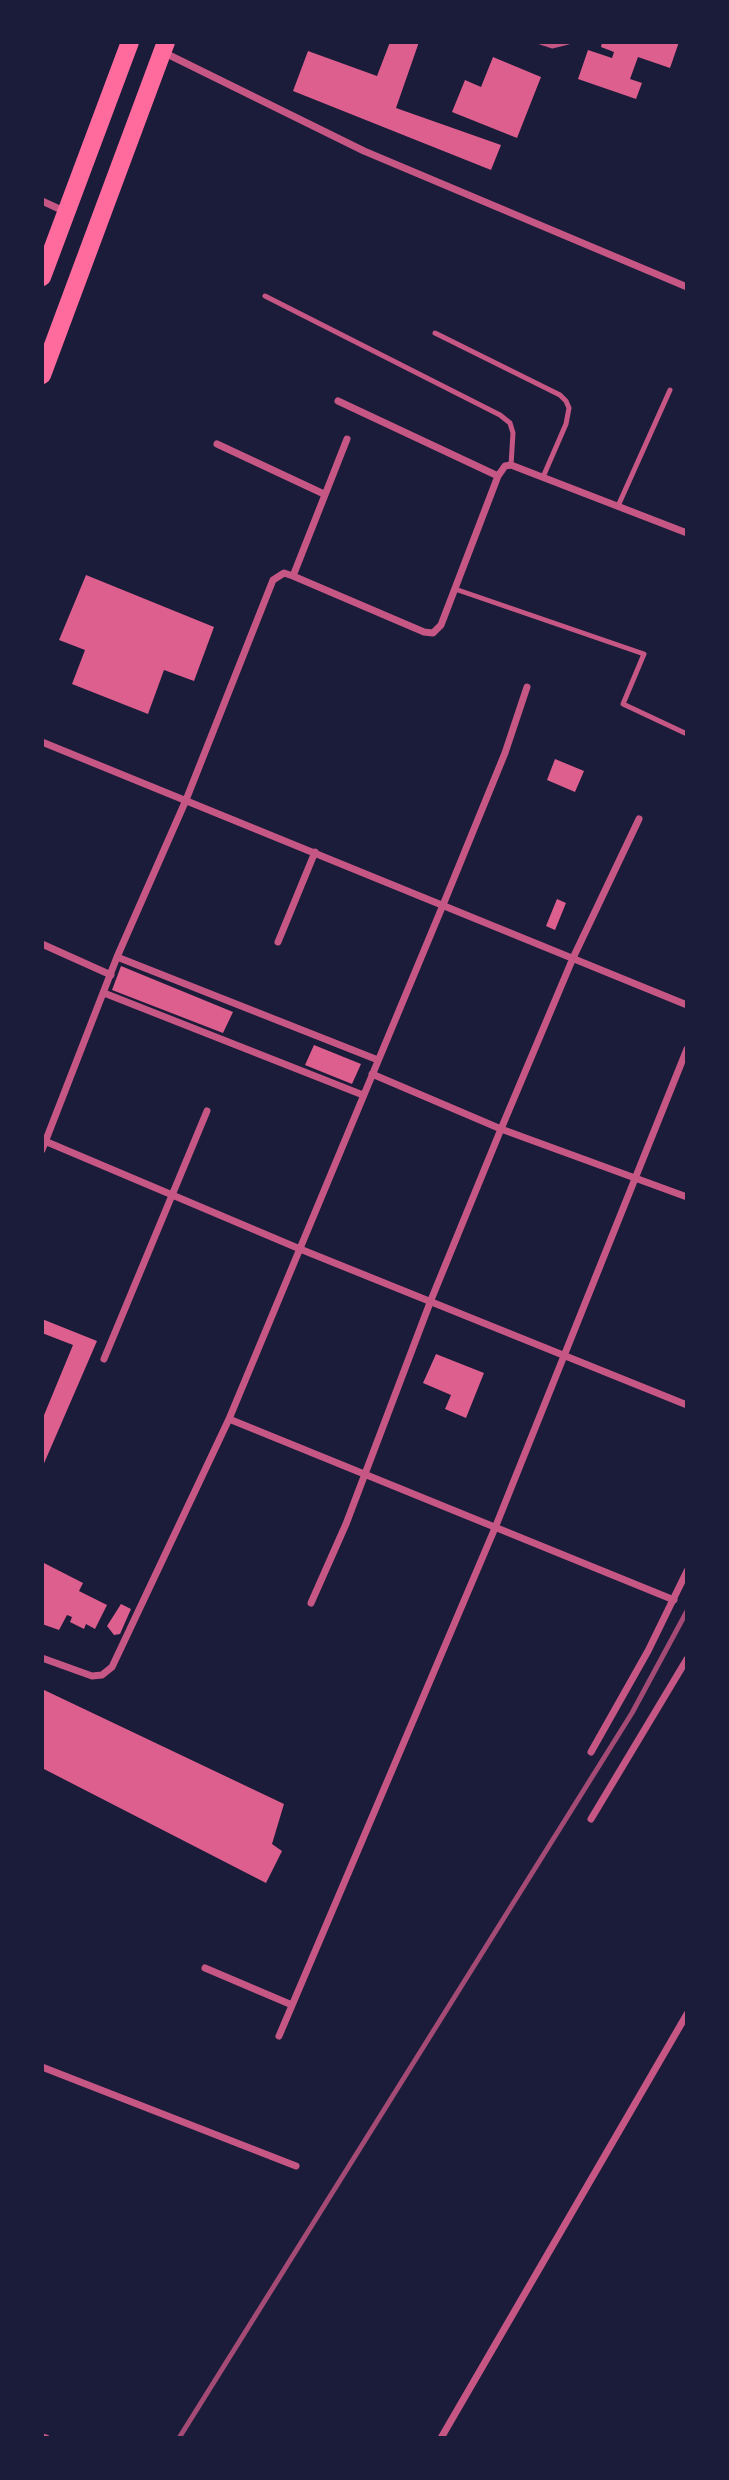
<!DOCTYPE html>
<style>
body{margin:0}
#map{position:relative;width:729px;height:2480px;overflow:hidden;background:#1b1b3a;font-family:"Fira Sans Condensed",sans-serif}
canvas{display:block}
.frame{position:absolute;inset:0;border:44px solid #1b1b3a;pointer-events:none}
</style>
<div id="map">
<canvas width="729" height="2480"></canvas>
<div class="frame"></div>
</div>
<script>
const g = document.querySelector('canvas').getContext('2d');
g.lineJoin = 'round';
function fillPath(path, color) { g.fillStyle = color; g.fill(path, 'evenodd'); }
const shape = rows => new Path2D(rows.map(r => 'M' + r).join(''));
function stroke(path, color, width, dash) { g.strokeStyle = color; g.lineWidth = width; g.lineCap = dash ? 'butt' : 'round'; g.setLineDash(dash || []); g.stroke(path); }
const building = shape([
 [390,42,419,42,396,108,501,145,491,170,293,91,308,51,377,76],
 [602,42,679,42,670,68,638,57,630,79,642,83,636,99,578,79,588,50,612,58,614,52,601,47],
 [493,57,541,77,517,138,452,112,465,80,481,87],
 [86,575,214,627,194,681,164,670,148,714,72,684,85,650,59,640],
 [555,759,584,771,575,792,547,780],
 [557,899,566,903,555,930,546,926],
 [121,966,233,1012,223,1033,112,990],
 [314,1045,361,1064,352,1084,305,1065],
 [42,1319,97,1341,42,1468,42,1420,73,1345,42,1333],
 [436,1354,484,1373,466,1418,445,1409,451,1395,423,1383],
 [42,1562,83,1583,79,1591,107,1605,95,1629,86,1624,84,1629,70,1622,72,1617,67,1615,59,1630,42,1624],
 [121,1604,131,1609,120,1634,114,1635,107,1626],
 [42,1689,284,1804,272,1844,282,1851,266,1883,42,1768]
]);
const service = shape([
 [540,42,552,46,568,42],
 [265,296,500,415,510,423,513,433,511,465],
 [435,333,560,395,566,401,569,408,566,424,543,477],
 [618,506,670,390],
 [455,589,644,654,623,704,687,734]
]);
const minor = shape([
 [163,52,364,151,687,287],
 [42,201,66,212],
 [338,401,498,476],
 [217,444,324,494],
 [293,576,347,439],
 [42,742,687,1005],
 [278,942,315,852],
 [42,944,111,975],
 [117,957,378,1060],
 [104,993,363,1095],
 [372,1074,501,1129,687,1197],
 [47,1142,300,1249,687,1405],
 [42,1150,117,957,186,800,273,580,284,573,293,576,424,632,433,633,441,625,498,476,505,466,511,465,687,533],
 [104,1359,207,1111],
 [229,1419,674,1600],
 [311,1603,346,1524,431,1300,501,1129,573,958,639,819],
 [42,1658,92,1676,102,1675,112,1667,229,1419,443,905,505,753,527,687],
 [591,1752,648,1651,687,1571],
 [591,1819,687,1659],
 [205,1968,292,2005],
 [279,2036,495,1528,687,1049],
 [42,2067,296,2166],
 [42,2437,46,2438],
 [441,2438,687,2014]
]);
const primary = shape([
 [42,277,130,42],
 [42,375,166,42]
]);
const rail = shape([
 [179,2438,632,1713,687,1611]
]);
fillPath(building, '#dd5f8e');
stroke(service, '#c65784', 5);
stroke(minor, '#c65784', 7);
stroke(primary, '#ff6b9d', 18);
stroke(rail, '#a44b75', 5);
</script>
